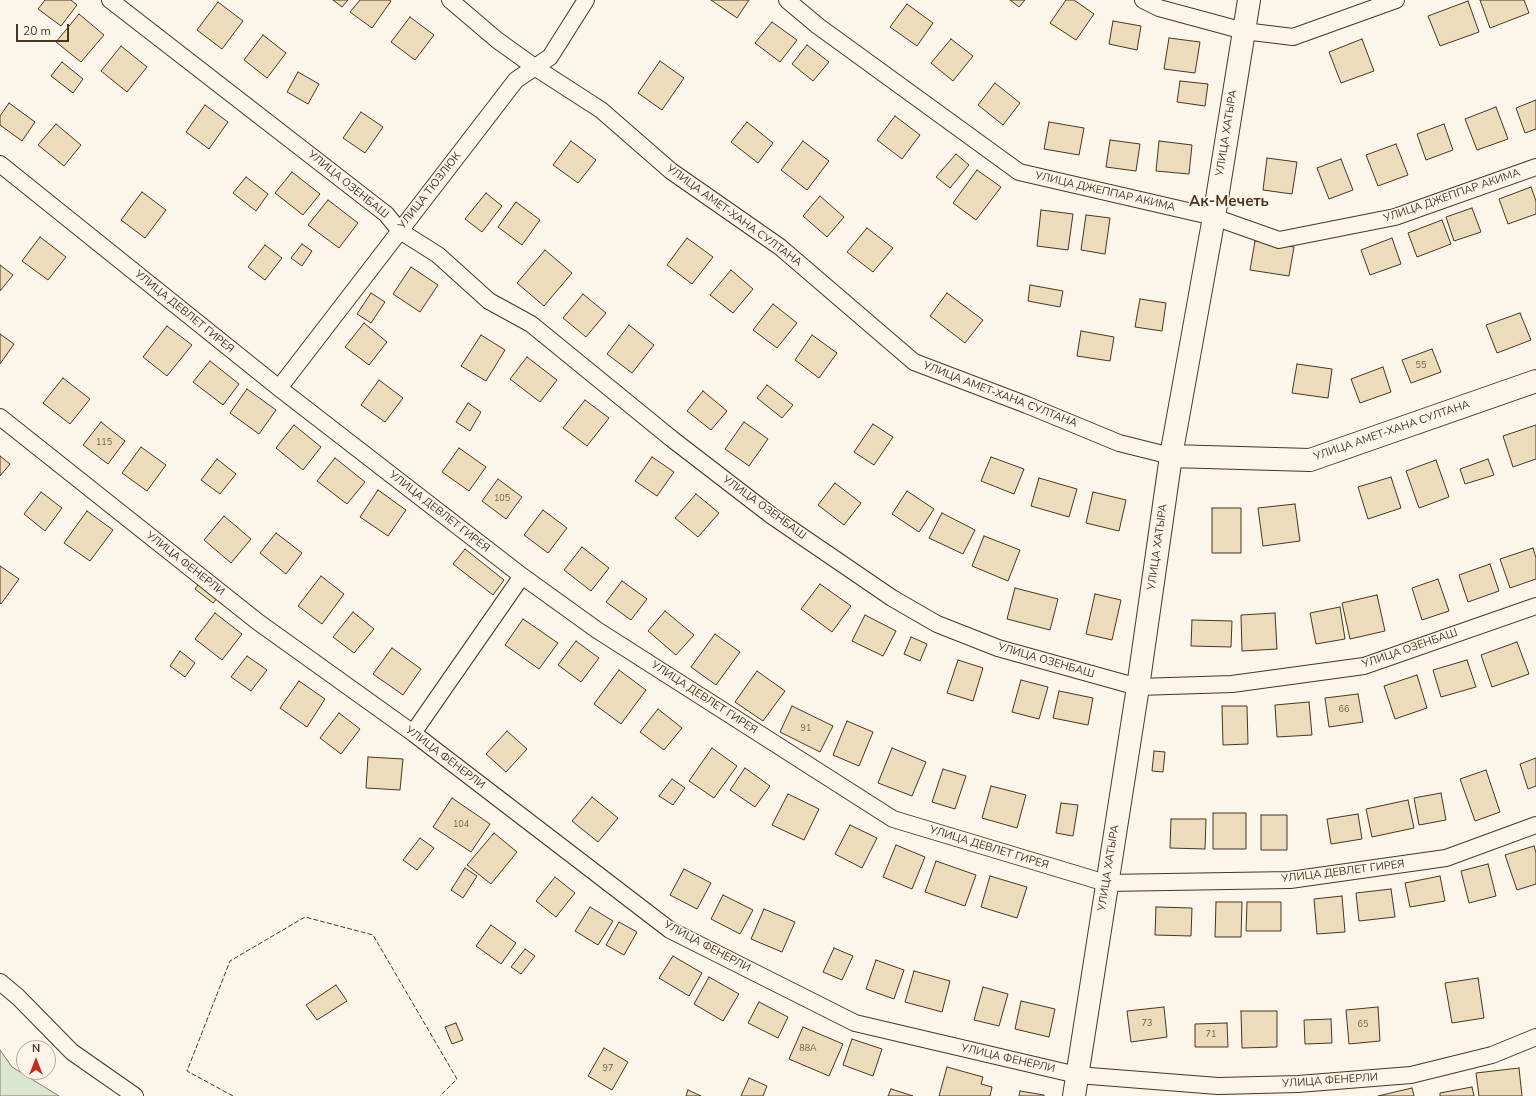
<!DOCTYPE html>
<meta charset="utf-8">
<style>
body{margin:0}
#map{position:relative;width:1536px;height:1096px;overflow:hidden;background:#fbf6e9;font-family:"Nunito Sans",sans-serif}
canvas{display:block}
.north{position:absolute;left:16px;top:1040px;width:40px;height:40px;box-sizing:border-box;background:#fbf6e9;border:1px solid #b4a999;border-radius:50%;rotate:0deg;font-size:11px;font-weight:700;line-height:16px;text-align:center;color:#4a3520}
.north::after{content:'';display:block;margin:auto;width:14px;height:18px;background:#c62828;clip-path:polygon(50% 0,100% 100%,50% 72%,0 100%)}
.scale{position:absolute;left:16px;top:24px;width:53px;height:18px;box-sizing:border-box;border:2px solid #4a3520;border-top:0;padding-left:5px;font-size:12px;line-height:14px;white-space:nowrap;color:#4a3520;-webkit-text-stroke:3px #fbf6e9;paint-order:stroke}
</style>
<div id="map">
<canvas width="1536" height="1096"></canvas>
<div class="north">N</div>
<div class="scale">20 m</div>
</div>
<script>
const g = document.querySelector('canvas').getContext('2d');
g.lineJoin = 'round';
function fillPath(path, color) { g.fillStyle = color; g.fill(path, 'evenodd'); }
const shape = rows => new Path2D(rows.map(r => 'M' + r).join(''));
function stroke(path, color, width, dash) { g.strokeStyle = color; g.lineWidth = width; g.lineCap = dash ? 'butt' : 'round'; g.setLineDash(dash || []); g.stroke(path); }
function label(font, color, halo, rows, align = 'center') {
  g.font = font + ' "Nunito Sans",sans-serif'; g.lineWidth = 3; g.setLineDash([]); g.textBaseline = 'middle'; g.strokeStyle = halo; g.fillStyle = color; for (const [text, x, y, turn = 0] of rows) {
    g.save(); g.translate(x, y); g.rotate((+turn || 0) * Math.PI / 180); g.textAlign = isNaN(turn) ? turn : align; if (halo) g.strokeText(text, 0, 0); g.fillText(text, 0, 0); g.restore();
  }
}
const green = shape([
 [0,1050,12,1067,59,1096,0,1096,0,1050]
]);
const building = shape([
 [45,0,71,0,77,5,61,26,38,9,45,0],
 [333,0,348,0,342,7,333,0],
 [360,0,389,0,391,1,372,28,350,12,360,0],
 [711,0,749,0,737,18,711,0],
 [1010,0,1025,0,1019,7,1010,0],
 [1066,0,1074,0,1094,14,1076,40,1050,23,1066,0],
 [1480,0,1524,0,1529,13,1490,28,1480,0],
 [1468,1,1479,32,1440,46,1428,16,1468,1],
 [218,2,243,21,222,49,197,30,218,2],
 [907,4,933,23,917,46,890,27,907,4],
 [79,14,104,35,81,62,56,42,79,14],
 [410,17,434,35,415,60,391,42,410,17],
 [1113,21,1141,26,1137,50,1109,44,1113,21],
 [772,22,797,40,780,62,755,43,772,22],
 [263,35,286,53,267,78,244,60,263,35],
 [1169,38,1200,42,1195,73,1164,69,1169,38],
 [951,39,973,56,953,81,931,63,951,39],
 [1362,39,1374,71,1341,83,1329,52,1362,39],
 [807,45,829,62,813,81,792,64,807,45],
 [121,46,147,67,127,92,101,71,121,46],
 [660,61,684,78,662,110,638,93,660,61],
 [62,62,83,79,73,93,51,76,62,62],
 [298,72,319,84,308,104,287,92,298,72],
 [1180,81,1208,84,1205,106,1177,102,1180,81],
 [995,83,1020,103,1003,125,978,105,995,83],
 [1536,100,1536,129,1525,133,1516,108,1536,100],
 [9,103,35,122,22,141,0,125,0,116,9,103],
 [205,105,228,122,209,149,186,132,205,105],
 [1496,107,1508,139,1477,150,1465,119,1496,107],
 [361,112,383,127,365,153,343,138,361,112],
 [895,116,920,135,902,159,877,140,895,116],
 [747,122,773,143,758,163,731,142,747,122],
 [1049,122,1084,128,1079,155,1044,149,1049,122],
 [56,124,81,145,64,166,38,145,56,124],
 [1444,124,1453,150,1426,160,1417,134,1444,124],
 [1110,140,1140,144,1136,171,1106,167,1110,140],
 [571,141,596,160,578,183,553,165,571,141],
 [803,141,829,161,807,190,781,170,803,141],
 [1159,141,1192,145,1189,174,1156,171,1159,141],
 [1396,144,1408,175,1378,186,1366,155,1396,144],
 [956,154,969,165,950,188,936,177,956,154],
 [1267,158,1297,162,1292,194,1263,190,1267,158],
 [1341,159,1353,190,1329,199,1317,168,1341,159],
 [977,170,1001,187,976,220,953,203,977,170],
 [292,172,320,194,303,215,275,193,292,172],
 [246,177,268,194,256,211,233,193,246,177],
 [1531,187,1536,201,1536,214,1508,224,1499,199,1531,187],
 [142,192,166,210,145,238,121,220,142,192],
 [486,193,502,206,482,232,465,219,486,193],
 [820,196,844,217,827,237,803,216,820,196],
 [328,200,358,223,339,248,308,225,328,200],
 [516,202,540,220,522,245,498,227,516,202],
 [1472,208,1481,232,1454,241,1446,217,1472,208],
 [1041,210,1073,214,1068,250,1037,246,1041,210],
 [1086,215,1110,218,1105,254,1081,250,1086,215],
 [1442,220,1451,244,1417,257,1408,233,1442,220],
 [867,228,893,248,873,272,847,252,867,228],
 [40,237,66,257,48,280,22,261,40,237],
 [687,238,713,257,692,284,667,265,687,238],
 [1392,238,1401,264,1370,275,1361,250,1392,238],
 [1255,241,1294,247,1289,276,1250,270,1255,241],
 [302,244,312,251,302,266,291,258,302,244],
 [265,245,282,258,265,280,248,267,265,245],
 [545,250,572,273,544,306,517,283,545,250],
 [0,265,13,275,0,291,0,265],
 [411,267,438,285,420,312,393,294,411,267],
 [731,270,753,289,733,313,710,295,731,270],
 [1030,285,1063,291,1060,307,1028,301,1030,285],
 [371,293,385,302,371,323,357,314,371,293],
 [947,293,983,320,965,343,930,316,947,293],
 [583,294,606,313,586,337,563,318,583,294],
 [1140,299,1166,303,1162,331,1135,327,1140,299],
 [773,304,797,323,777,348,753,330,773,304],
 [1520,313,1531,340,1497,353,1486,325,1520,313],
 [364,323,387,342,369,365,345,347,364,323],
 [629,325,654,345,632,373,607,354,629,325],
 [167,326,192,345,167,376,143,357,167,326],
 [1081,331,1114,337,1110,361,1077,356,1081,331],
 [0,334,14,344,0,364,0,334],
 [481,335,505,350,486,381,461,366,481,335],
 [812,335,837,353,819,378,795,360,812,335],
 [1432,349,1441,372,1411,383,1402,360,1432,349],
 [527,357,557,380,540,402,510,379,527,357],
 [210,361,239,384,223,405,193,382,210,361],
 [1297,364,1332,369,1328,398,1292,393,1297,364],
 [1383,367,1391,392,1360,403,1351,379,1383,367],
 [63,378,90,399,70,424,43,403,63,378],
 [379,380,403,398,385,422,361,405,379,380],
 [767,385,793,405,782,418,757,398,767,385],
 [247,389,276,410,259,434,230,413,247,389],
 [703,391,727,411,711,430,687,411,703,391],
 [585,400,609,418,587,446,563,428,585,400],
 [468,403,481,412,470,431,456,422,468,403],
 [101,422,125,441,108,464,83,445,101,422],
 [744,422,768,439,749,466,725,449,744,422],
 [873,424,893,437,874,465,854,452,873,424],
 [294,425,321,447,303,470,276,448,294,425],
 [1536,425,1536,459,1513,467,1503,436,1536,425],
 [141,447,166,465,147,491,122,473,141,447],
 [459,448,486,467,469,491,442,472,459,448],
 [0,456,10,464,0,476,0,456],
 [652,457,674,472,657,496,635,481,652,457],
 [991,457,1024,469,1014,494,981,481,991,457],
 [335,458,365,482,347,504,317,481,335,458],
 [217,459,236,474,220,494,201,480,217,459],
 [1488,459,1494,475,1465,484,1460,469,1488,459],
 [1436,460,1449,497,1419,508,1406,471,1436,460],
 [1391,477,1401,508,1368,519,1358,487,1391,477],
 [1039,478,1077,489,1069,517,1031,506,1039,478],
 [498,479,522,497,506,519,482,501,498,479],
 [835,483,861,503,844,525,818,505,835,483],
 [378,490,406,510,388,536,360,517,378,490],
 [907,491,934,509,919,532,892,514,907,491],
 [41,492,62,508,45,531,24,514,41,492],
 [1093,492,1126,500,1119,531,1086,523,1093,492],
 [696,494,719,513,698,537,675,518,696,494],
 [1295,504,1300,541,1263,546,1258,508,1295,504],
 [1212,508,1241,508,1241,553,1212,553,1212,508],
 [543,510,567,528,548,553,524,535,543,510],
 [87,511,113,530,90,561,64,543,87,511],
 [942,513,975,530,963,554,929,538,942,513],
 [224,516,251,539,231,563,204,540,224,516],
 [276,533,302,553,286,574,260,553,276,533],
 [984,536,1020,550,1008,581,972,566,984,536],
 [582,547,609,568,591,591,564,570,582,547],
 [1533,548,1536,558,1536,579,1510,588,1500,559,1533,548],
 [465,549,504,580,493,595,453,564,465,549],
 [1490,564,1499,591,1468,602,1459,575,1490,564],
 [0,566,19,579,1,604,0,603,0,566],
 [321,576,344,594,322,624,298,606,321,576],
 [1438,579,1449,611,1422,620,1412,588,1438,579],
 [622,581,647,599,631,620,606,602,622,581],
 [200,582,219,596,213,603,195,589,200,582],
 [820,584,851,606,832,632,801,609,820,584],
 [1015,588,1058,599,1050,630,1007,619,1015,588],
 [1095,594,1121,600,1112,640,1086,634,1095,594],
 [1377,595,1385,631,1350,639,1342,603,1377,595],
 [1340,607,1345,639,1316,644,1310,613,1340,607],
 [665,611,694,635,676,655,648,631,665,611],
 [353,612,374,629,354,653,333,637,353,612],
 [215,613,242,634,222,660,195,639,215,613],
 [1275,613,1277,649,1242,651,1241,615,1275,613],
 [865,615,896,631,883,656,852,641,865,615],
 [523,619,558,643,539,669,505,645,523,619],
 [1192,620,1232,621,1231,647,1191,646,1192,620],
 [715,634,740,652,716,685,691,667,715,634],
 [911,637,927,644,920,661,904,654,911,637],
 [576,641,599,658,581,682,558,665,576,641],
 [1517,642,1529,674,1492,687,1481,655,1517,642],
 [392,648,421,669,403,695,373,674,392,648],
 [180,651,195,663,185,677,170,666,180,651],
 [247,656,267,670,251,691,231,677,247,656],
 [958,660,983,668,973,701,947,693,958,660],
 [1467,660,1476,687,1441,697,1433,670,1467,660],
 [619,670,646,690,621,724,594,704,619,670],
 [757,671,785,691,763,721,735,702,757,671],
 [1417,675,1427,708,1395,719,1384,686,1417,675],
 [1021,680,1048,687,1039,719,1012,712,1021,680],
 [299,681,325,699,307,727,280,708,299,681],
 [1059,691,1093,698,1088,725,1053,718,1059,691],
 [1358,694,1363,722,1329,727,1325,698,1358,694],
 [1309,702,1312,735,1277,737,1275,705,1309,702],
 [792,706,833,726,820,752,780,732,792,706],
 [1222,706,1247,706,1248,744,1223,745,1222,706],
 [658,709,682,728,664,750,640,732,658,709],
 [339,713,360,729,341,754,320,738,339,713],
 [847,721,873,732,859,766,833,755,847,721],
 [507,731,527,749,506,772,486,754,507,731],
 [712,748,737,766,714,798,689,781,712,748],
 [892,748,926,762,912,796,878,783,892,748],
 [1154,751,1165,752,1163,772,1152,771,1154,751],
 [368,757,403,759,400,790,366,788,368,757],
 [1536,758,1536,786,1528,789,1520,764,1536,758],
 [745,768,770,786,755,807,730,790,745,768],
 [943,769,966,776,955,809,932,802,943,769],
 [1486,770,1500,812,1475,821,1460,779,1486,770],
 [672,779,685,788,673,805,659,796,672,779],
 [991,786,1026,795,1017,828,982,818,991,786],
 [1441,793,1446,820,1419,825,1414,798,1441,793],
 [788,794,819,809,804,840,772,825,788,794],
 [592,797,618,818,598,842,572,821,592,797],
 [452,798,490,824,471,852,433,827,452,798],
 [1408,800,1414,828,1372,837,1366,809,1408,800],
 [1061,803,1078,805,1073,836,1056,833,1061,803],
 [1213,813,1246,813,1246,849,1213,849,1213,813],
 [1358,814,1362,839,1331,844,1327,819,1358,814],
 [1261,815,1287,815,1287,850,1261,850,1261,815],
 [1171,819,1206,819,1205,849,1170,848,1171,819],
 [850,825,877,838,862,868,835,854,850,825],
 [494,833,517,852,491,884,467,865,494,833],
 [420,838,434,848,417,870,403,860,420,838],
 [896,845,925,857,912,889,883,877,896,845],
 [1534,846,1536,853,1536,884,1517,890,1505,855,1534,846],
 [936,861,976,875,965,906,925,892,936,861],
 [1488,864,1496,896,1469,903,1461,871,1488,864],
 [465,868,477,876,463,898,451,890,465,868],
 [684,869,711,883,697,909,670,895,684,869],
 [990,876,1027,887,1017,918,981,907,990,876],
 [1440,876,1445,901,1410,907,1405,883,1440,876],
 [555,877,575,893,556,917,536,901,555,877],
 [1391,889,1395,917,1359,921,1356,893,1391,889],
 [723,895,753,910,740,934,711,919,723,895],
 [1342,896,1345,932,1317,934,1314,899,1342,896],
 [1216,902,1242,902,1241,937,1215,937,1216,902],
 [1247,902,1281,902,1281,931,1246,931,1247,902],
 [590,907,613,921,598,945,575,931,590,907],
 [1156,907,1192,908,1191,936,1155,935,1156,907],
 [764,909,795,922,782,952,751,939,764,909],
 [619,922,637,932,624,955,606,945,619,922],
 [491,925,516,943,501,964,476,946,491,925],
 [834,948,853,956,842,980,823,972,834,948],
 [525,949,535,956,521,974,511,967,525,949],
 [673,956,702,973,689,996,659,978,673,956],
 [876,960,904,970,894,999,866,989,876,960],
 [914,971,950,981,942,1012,905,1002,914,971],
 [709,977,739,994,723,1021,694,1004,709,977],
 [1478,978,1484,1018,1452,1023,1445,983,1478,978],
 [336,985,347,1001,317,1020,306,1005,336,985],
 [983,987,1008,994,999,1026,974,1020,983,987],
 [1021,1001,1055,1009,1049,1037,1015,1029,1021,1001],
 [759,1002,788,1017,778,1038,748,1023,759,1002],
 [1164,1007,1167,1037,1131,1042,1127,1011,1164,1007],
 [1378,1007,1380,1041,1349,1044,1346,1010,1378,1007],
 [1241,1011,1277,1011,1277,1047,1242,1048,1241,1011],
 [1331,1019,1332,1043,1305,1044,1304,1020,1331,1019],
 [456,1023,463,1040,452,1044,445,1027,456,1023],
 [1227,1023,1228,1047,1195,1047,1195,1024,1227,1023],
 [803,1027,843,1044,829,1076,789,1059,803,1027],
 [852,1039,882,1049,873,1076,843,1065,852,1039],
 [604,1048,628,1062,612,1090,588,1076,604,1048],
 [947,1067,983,1077,981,1084,992,1087,990,1096,939,1096,947,1067],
 [1519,1068,1522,1096,1479,1096,1476,1073,1519,1068],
 [749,1078,767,1086,763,1096,741,1096,749,1078],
 [1472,1087,1474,1096,1440,1096,1440,1093,1472,1087],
 [1412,1088,1414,1096,1378,1096,1412,1088],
 [891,1089,913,1096,888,1096,891,1089],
 [688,1090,701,1096,686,1096,688,1090],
 [1020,1091,1044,1095,1044,1096,1019,1096,1020,1091]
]);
const street = shape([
 [110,0,386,214,400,231,438,255,489,301,531,324,672,439,772,516,892,598,937,624,998,648,1138,687,1232,684,1364,666,1536,606],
 [450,0,497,40,536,68,601,110,671,171,780,247,914,362,1027,405,1119,443,1171,456],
 [787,0,818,26,1019,172,1214,217,1279,240,1395,217,1536,167],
 [1143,0,1159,8,1244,31,1293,37,1396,0],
 [0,164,279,388,522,576,597,630,893,819,1106,883,1290,880,1446,858,1536,825],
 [279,388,516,80,550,57,586,0],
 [0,417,258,622,413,733,670,930,855,1023,1077,1075,1218,1086,1298,1084,1411,1075,1492,1055,1536,1037],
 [413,733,522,576],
 [0,982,18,997,72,1052,135,1096]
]);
const secondary = shape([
 [1171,456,1310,460,1536,381],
 [1074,1096,1138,687,1171,456,1214,217,1249,0]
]);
const fence = shape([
 [233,1096,187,1071,230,961,305,917,373,935,457,1079,440,1096]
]);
const numberNames = [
 ["55",1421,366],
 ["115",104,443],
 ["105",502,499],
 ["66",1344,710],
 ["91",806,729],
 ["104",461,825],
 ["73",1147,1024],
 ["65",1363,1025],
 ["71",1211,1035],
 ["88А",808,1049],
 ["97",608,1069]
];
const streetNames = [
 ["УЛИЦА ХАТЫРА",1227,133,-81],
 ["УЛИЦА ОЗЕНБАШ",348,185,39],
 ["УЛИЦА ТЮЗЛЮК",430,191,-52],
 ["УЛИЦА ДЖЕППАР АКИМА",1105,192,13],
 ["УЛИЦА ДЖЕППАР АКИМА",1452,196,-19],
 ["УЛИЦА АМЕТ-ХАНА СУЛТАНА",734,216,36],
 ["УЛИЦА ДЕВЛЕТ ГИРЕЯ",184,312,39],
 ["УЛИЦА АМЕТ-ХАНА СУЛТАНА",1000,395,21],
 ["УЛИЦА АМЕТ-ХАНА СУЛТАНА",1392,431,-19],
 ["УЛИЦА ОЗЕНБАШ",764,508,36],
 ["УЛИЦА ДЕВЛЕТ ГИРЕЯ",439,512,38],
 ["УЛИЦА ХАТЫРА",1158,547,-82],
 ["УЛИЦА ФЕНЕРЛИ",185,564,38],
 ["УЛИЦА ОЗЕНБАШ",1410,649,-19],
 ["УЛИЦА ОЗЕНБАШ",1046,661,16],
 ["УЛИЦА ДЕВЛЕТ ГИРЕЯ",704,698,33],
 ["УЛИЦА ФЕНЕРЛИ",445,758,37],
 ["УЛИЦА ДЕВЛЕТ ГИРЕЯ",989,848,17],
 ["УЛИЦА ХАТЫРА",1109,868,-81],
 ["УЛИЦА ДЕВЛЕТ ГИРЕЯ",1343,872,-7],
 ["УЛИЦА ФЕНЕРЛИ",707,947,28],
 ["УЛИЦА ФЕНЕРЛИ",1008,1059,13],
 ["УЛИЦА ФЕНЕРЛИ",1330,1081,-4]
];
const districtNames = [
 ["Ак-Мечеть",1229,202]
];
fillPath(green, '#dce7d0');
stroke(green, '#887966', 1);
fillPath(building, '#ecdcbc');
stroke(building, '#4a3520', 1);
stroke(street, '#4a3520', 18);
stroke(secondary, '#4a3520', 24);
stroke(street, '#fbf6e9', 16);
stroke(secondary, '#fbf6e9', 22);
stroke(fence, '#4a3520', 1, [5, 2]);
label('9px', '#725f47', null, numberNames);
label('11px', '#4a3520', '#fbf6e9', streetNames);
label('bold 15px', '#4a3520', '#fbf6e9', districtNames);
</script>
